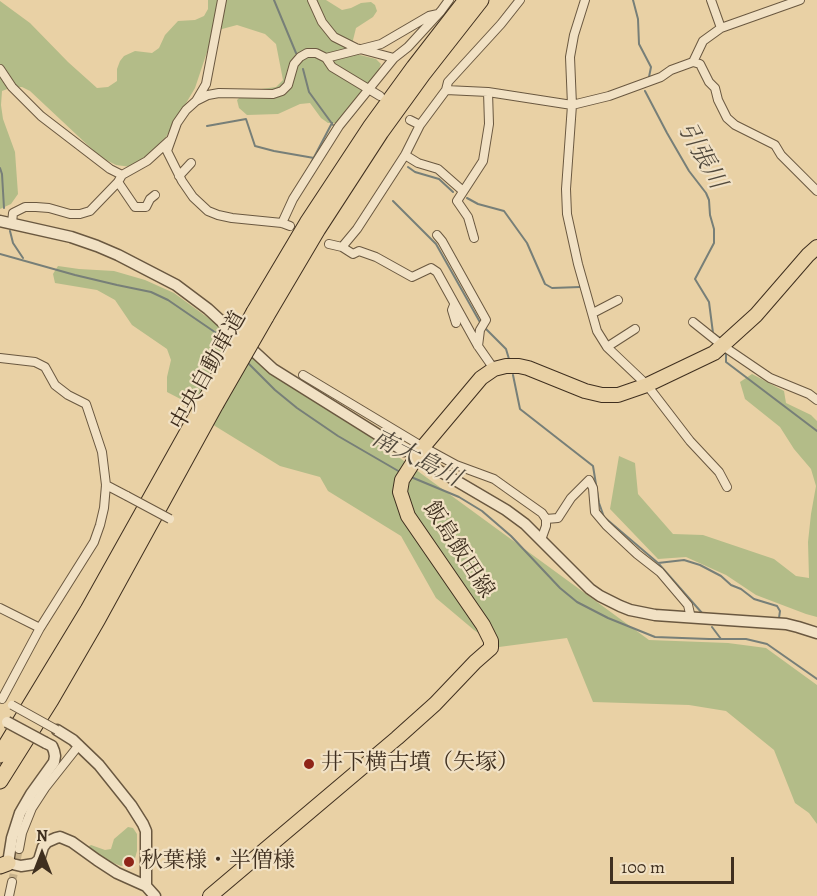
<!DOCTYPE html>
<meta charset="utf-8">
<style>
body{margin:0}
#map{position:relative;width:817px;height:896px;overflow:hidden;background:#e9d1a5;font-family:Alegreya,serif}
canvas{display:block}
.north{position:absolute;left:12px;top:824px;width:60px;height:60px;-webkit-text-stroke:4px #f1e1c4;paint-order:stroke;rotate:0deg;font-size:16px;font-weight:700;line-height:24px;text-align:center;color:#3f2f1f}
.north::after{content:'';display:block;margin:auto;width:21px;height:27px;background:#3f2f1f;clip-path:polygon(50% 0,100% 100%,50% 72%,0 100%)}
.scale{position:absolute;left:610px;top:857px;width:124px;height:27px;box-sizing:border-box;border:3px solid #3f2f1f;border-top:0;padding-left:8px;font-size:18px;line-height:21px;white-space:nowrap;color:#3f2f1f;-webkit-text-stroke:4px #f1e1c4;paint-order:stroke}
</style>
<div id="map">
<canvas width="817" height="896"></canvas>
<div class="north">N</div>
<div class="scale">100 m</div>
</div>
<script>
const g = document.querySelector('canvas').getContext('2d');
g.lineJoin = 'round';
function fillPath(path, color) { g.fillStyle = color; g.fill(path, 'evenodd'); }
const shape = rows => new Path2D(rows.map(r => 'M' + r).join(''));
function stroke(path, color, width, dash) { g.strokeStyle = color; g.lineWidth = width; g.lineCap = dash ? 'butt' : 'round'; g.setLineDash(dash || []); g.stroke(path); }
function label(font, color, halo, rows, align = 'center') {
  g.font = font + ' Alegreya,"Noto Serif JP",serif'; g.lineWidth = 4.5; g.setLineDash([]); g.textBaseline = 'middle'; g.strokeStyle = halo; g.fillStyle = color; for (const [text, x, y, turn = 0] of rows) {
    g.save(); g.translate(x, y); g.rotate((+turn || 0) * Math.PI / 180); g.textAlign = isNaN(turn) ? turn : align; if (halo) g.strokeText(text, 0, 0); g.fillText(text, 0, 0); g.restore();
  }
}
const green = shape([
 [208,0,326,0,342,10,351,8,361,3,371,2,375,5,377,11,373,17,356,28,353,40,356,54,376,59,381,64,378,71,337,123,328,123,321,118,310,103,300,104,278,114,247,115,239,108,237,100,246,91,276,87,283,80,276,44,265,34,237,25,222,29,212,37,195,88,166,137,149,154,131,167,116,165,106,160,94,151,30,91,22,87,10,88,2,91,1,105,3,119,15,152,18,194,11,204,0,209,0,1,30,23,68,62,97,88,108,87,117,81,117,69,120,61,124,56,135,51,152,53,159,48,165,35,178,21,195,20,204,16,208,9],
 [58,266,79,269,114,271,145,280,174,293,649,640,728,643,766,648,817,685,817,824,809,813,795,803,774,750,726,711,689,705,593,702,567,638,499,647,474,630,436,598,401,536,328,491,320,477,280,466,215,426,192,405,167,392,167,377,171,360,167,349,132,325,115,300,97,290,55,283,53,274],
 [752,374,784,391,786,403,811,415,817,421,817,617,806,614,756,595,726,575,686,557,658,559,610,509,619,456,635,463,638,494,673,534,703,535,774,559,796,576,809,578,808,542,811,514,816,486,811,469,794,449,780,427,745,399,740,382],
 [128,827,133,828,137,834,137,851,134,862,121,866,106,860,86,848,91,845,105,850,111,849,114,839]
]);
const stream = shape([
 [274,0,296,53],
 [633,0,638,19,639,44,651,67,649,77],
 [303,69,309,92,333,125],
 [645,91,667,133,689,171,706,193,709,200,710,215,714,229,714,243,695,279,709,302,713,333,720,338],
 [207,126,246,119,255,146,274,151,314,158],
 [311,163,332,123],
 [408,167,415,172,439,179,453,192],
 [0,168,2,174,4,208],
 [467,198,478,204,504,211,527,243,545,284,552,288,580,287],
 [393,201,436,244,481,324],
 [10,231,13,243,23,258],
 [0,254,75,275,117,285,151,292,168,300,222,337,230,346],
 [485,328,506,349,509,359],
 [726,354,726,362,817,431],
 [247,362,275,390,297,408,338,436,400,472],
 [513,375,520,409,593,466,599,503,604,517,658,563,702,613],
 [411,477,459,497,482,511,511,536,560,588,577,602,608,618,655,637,709,639,746,639,767,644,817,679],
 [658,563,684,560,700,565,721,576,731,585,741,589,754,599,777,606,780,611,779,618],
 [712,627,721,639]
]);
const minorTunnel = shape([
 [12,882,19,849]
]);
const minor = shape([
 [222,0,206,84,196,101,186,110,177,123,167,151,182,181,193,197,208,211,218,215,232,218,282,223,290,226],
 [312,0,322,22,334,37,356,48,394,58],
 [585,0,574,35,570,57,572,105,566,189,567,214,578,264,597,331,607,347,647,385,690,441,719,472,727,487],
 [711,0,721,28],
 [326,58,381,44,429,16,438,14],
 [693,62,700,64,709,82,715,88,718,100,727,118,735,125,775,145,781,155,817,191],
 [0,69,12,87,41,116,110,169,122,175],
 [446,90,488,92,572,105,609,96,661,77,671,70,693,62,703,41,721,28,800,0],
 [196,101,208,95,219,93,273,94,282,91,288,85,294,64,300,57,307,53,316,53,326,58,332,67,380,96],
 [410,120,420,125],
 [405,155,418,163,438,169,463,191],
 [179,176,191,163],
 [118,182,135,207,146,207,150,199,155,195],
 [12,223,13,213,25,207,36,207,49,208,70,214,80,214,90,211,118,182,122,175,147,161,169,141],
 [282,223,293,199,339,126,394,58,408,47,441,11,449,0],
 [437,235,442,241,486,320,480,330,478,346],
 [474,238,468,217,457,201,483,161,489,124,488,92],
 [329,244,342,247,357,229,405,155,420,125,446,90,448,82,501,24,520,0],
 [342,247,353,254,359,251,376,257,412,277,431,268,437,272,478,346,494,369],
 [454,305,452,310,456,323],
 [593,313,618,300],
 [693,322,723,346,770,378,809,394,817,400],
 [607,347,635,329],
 [0,358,35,362,45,367,55,385,68,395,86,404,102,452,106,485,104,508,100,525,94,542,40,628,2,699],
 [303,375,423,447,456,465,494,479,508,489,542,513,546,519,546,526,541,540],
 [106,485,127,496],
 [546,519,558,518,571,498,589,480,593,488,595,512,606,525,637,554,660,572,688,605,691,618],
 [0,608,40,628],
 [19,849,22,833,32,808,45,788,79,745],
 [9,896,12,882]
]);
const tertiary = shape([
 [0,221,71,237,97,246,118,255,176,285,208,309,273,369,404,451],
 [426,463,506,510,525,524,590,589,600,596,620,606,630,610,655,615,786,624,798,627,817,633],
 [57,730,73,740,99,765,131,805,143,824,146,831,146,886],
 [46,743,52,746,54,751,55,756,54,762,31,794,20,813,12,838,8,863,21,866,34,864,39,860,43,847,47,842,56,838,60,837,72,842,97,860,117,873,146,886,155,896]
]);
const primary = shape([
 [210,896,397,738,435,704,475,662,491,648,491,641,483,625,408,516,400,492,402,480,423,447,481,378,494,369,506,366,519,366,528,368,585,391,602,395,618,395,647,385,714,353,756,315,808,255,817,247]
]);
const motorway = shape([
 [254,312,307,223,371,126,414,67,466,0],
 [266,317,318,229,381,132,423,74,481,0],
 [0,755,88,610,206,399],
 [0,781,51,700,98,619,216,404],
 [0,866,8,863]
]);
const minorBridge = shape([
 [127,496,170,519],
 [12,705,57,730]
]);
const tertiaryBridge = shape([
 [7,722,46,743]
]);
const motorwayBridge = shape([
 [206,399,254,312],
 [216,404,266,317]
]);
const markers = [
 [309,764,6,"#8f2418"],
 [129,862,6,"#8f2418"]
];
const streetNames = [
 ["中央自動車道",209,371,-61],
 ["飯島飯田線",458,550,57]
];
const poiNames = [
 ["井下横古墳（矢塚）",321,764],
 ["秋葉様・半僧様",141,862]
];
const waterNames = [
 ["引張川",701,156,61],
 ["南大島川",416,459,27]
];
fillPath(green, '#b3bc88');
stroke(stream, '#777f78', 2);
stroke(minorTunnel, '#c7b18a', 8, [8, 4]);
stroke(minor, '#6a5840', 10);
stroke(tertiary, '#6a5840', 13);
stroke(primary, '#3f2f1f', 16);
stroke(motorway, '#3f2f1f', 17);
stroke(minor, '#f1e1c4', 8);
stroke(tertiary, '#f1e1c4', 10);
stroke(primary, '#e9d1a5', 14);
stroke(motorway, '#e9d1a5', 15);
stroke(minorBridge, '#6a5840', 10, []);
stroke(tertiaryBridge, '#6a5840', 13, []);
stroke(motorwayBridge, '#3f2f1f', 17, []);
stroke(minorBridge, '#f1e1c4', 8);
stroke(tertiaryBridge, '#f1e1c4', 10);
stroke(motorwayBridge, '#e9d1a5', 15);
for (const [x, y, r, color] of markers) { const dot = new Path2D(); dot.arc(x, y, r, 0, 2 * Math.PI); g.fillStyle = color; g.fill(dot); stroke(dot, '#f1e1c4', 2); }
label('22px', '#3f2f1f', '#f1e1c4', streetNames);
label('22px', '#3f2f1f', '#f1e1c4', poiNames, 'left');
label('italic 24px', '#524a3d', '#f1e1c4', waterNames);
</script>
